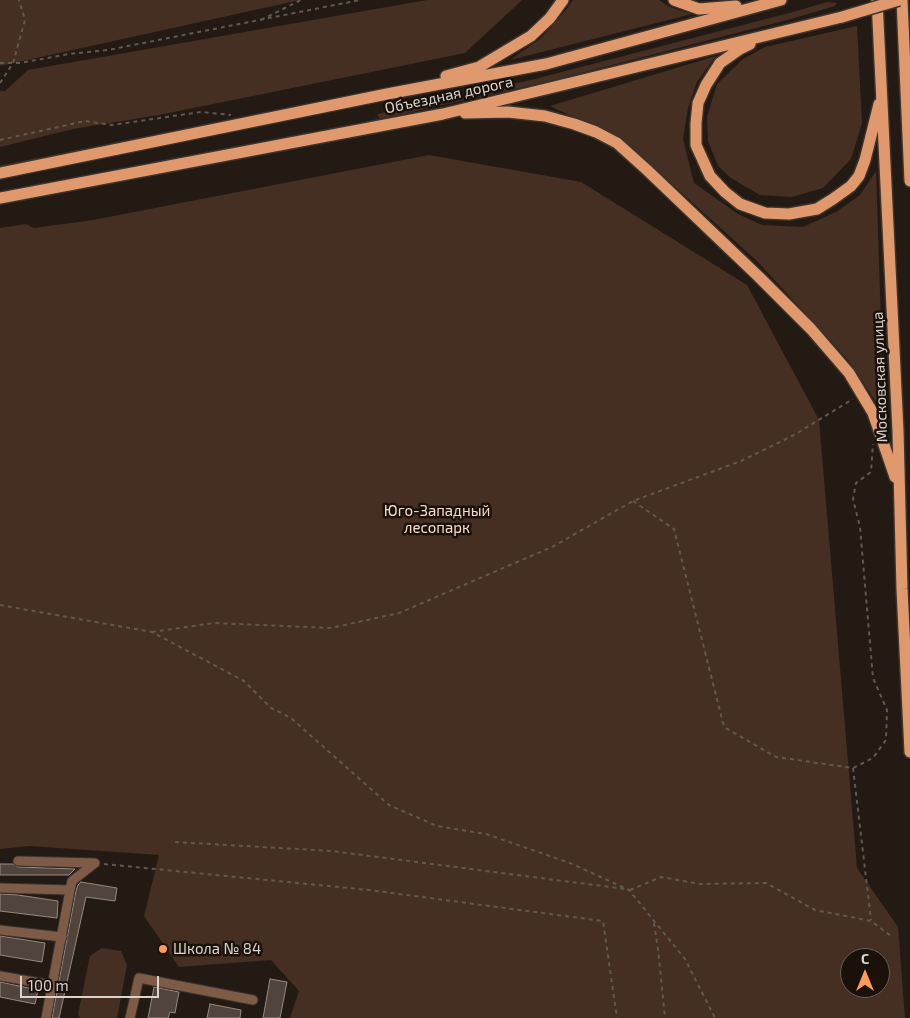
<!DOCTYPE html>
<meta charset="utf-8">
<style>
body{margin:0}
#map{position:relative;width:910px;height:1018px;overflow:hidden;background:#241a14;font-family:"Exo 2",sans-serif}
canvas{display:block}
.north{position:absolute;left:840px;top:948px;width:50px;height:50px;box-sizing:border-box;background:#1b110b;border:1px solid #675f59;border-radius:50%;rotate:0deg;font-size:14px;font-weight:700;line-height:20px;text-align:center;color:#dad3ce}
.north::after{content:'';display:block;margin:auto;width:18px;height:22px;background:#fe9b59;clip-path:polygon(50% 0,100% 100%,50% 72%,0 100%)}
.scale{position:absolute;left:20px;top:976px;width:139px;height:22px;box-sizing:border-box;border:2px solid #dad3ce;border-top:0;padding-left:6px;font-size:15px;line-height:18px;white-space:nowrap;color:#dad3ce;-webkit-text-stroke:4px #1b110b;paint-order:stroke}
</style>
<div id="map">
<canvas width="910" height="1018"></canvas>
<div class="north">С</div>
<div class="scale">100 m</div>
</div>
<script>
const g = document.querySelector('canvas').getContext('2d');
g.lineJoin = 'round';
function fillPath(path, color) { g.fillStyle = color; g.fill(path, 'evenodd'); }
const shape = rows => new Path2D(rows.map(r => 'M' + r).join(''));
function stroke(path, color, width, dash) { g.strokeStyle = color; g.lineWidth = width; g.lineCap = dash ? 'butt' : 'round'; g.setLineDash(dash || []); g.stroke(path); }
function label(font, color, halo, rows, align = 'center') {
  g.font = font + ' "Exo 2",sans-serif'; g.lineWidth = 5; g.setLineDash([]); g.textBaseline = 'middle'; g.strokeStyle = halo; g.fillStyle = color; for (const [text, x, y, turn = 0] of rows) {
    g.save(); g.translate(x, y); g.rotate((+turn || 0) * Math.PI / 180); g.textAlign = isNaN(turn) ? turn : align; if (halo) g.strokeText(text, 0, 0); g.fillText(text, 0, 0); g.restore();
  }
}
const green = shape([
 [0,0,300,0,0,66],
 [427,0,522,0,465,53,159,115,73,129,0,147,0,91,5,91,28,70],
 [573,0,659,0,670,7,692,14,510,60,540,39,566,10],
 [827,2,837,3,835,6,791,19,546,82,380,119,377,114,531,80,793,12],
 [857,26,862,123,851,159,823,188,792,197,760,195,731,178,718,166,708,141,707,117,717,84,743,59,765,47],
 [716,56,697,82,688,108,683,139,694,183,738,214,762,225,803,227,836,212,860,195,876,171,884,414,848,360,757,261,652,166,603,131,550,106],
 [429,155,581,182,747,285,819,420,857,868,898,927,905,1018,290,1018,299,991,271,960,179,967,144,916,159,855,30,846,0,849,0,228,26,224,34,228,93,220],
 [850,958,880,958,880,988,850,988],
 [102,948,121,951,127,965,117,1018,80,1018,78,1014,90,956]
]);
const building = shape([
 [0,864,13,864,18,867,75,869,69,875,0,875,0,864],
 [81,882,117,888,115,901,86,897,59,1018,52,1018,76,891,78,885,81,882],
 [0,894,18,895,58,901,57,918,0,911,0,894],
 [0,936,45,943,42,962,0,955,0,936],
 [270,979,287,982,280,1018,263,1018,270,979],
 [0,982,38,990,35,1004,0,997,0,982],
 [154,987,179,992,175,1013,170,1012,168,1018,148,1018,154,987],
 [210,1004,241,1010,240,1018,207,1018,210,1004]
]);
const path = shape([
 [261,20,301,0],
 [0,63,20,63,69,54,108,50,360,0],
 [0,83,13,63,25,20,19,0],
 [0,140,85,121,112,125,201,112,231,115],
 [633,501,674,529,724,727,776,757,853,768,873,758,886,740,887,710,873,678,860,527,853,499,856,483,871,472,873,444],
 [0,605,152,632,244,681,271,708,291,718,389,805,437,826,486,834,570,863,629,890,685,959,715,1018],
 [152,632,214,623,331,628,399,613,552,547,633,501,741,461,794,435,853,399],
 [853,768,871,920],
 [175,842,332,851,625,889],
 [104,864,369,890,603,921,617,1018],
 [630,890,661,877,700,884,766,883,815,910,871,921,891,936],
 [654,923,658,949,665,1018]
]);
const minor = shape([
 [0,888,70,890,72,881,95,863,18,861],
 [0,930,62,937],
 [0,976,52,985],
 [46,1018,70,890],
 [130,1018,139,978,253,1000]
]);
const major = shape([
 [674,0,699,9,736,6],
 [877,0,898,431,902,589,910,752],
 [902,0,910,181],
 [750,44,740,49,720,63,706,85,698,103,696,123,696,145,710,176,725,192,740,204,765,213,789,214,817,209,833,199,851,186,859,176,865,160,879,104],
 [446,76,479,67,531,36,550,18,563,0],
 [465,113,508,112,545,116,574,124,596,132,617,143,647,170,759,277,811,329,849,373,873,413,895,477],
 [0,173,387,94,546,64,781,0],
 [0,198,443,114,842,17]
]);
const majorBridge = shape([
 [842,17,899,0]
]);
const markers = [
 [163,949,5,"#fe9b59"]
];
const streetNames = [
 ["Объездная дорога",449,95,-12],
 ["Московская улица",880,377,-92]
];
const parkNames = [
 ["Юго-Западный",437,511],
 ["лесопарк",437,528]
];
const poiNames = [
 ["Школа № 84",173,949]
];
fillPath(green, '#452f22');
fillPath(building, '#50443d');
stroke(building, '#978981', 1);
stroke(minor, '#3d342e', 11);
stroke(major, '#3d342e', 14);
stroke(path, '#615852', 2, [4, 4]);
stroke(minor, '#7d5b46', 9);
stroke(major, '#df996c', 11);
stroke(majorBridge, '#3d342e', 14, []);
stroke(majorBridge, '#df996c', 11);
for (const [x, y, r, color] of markers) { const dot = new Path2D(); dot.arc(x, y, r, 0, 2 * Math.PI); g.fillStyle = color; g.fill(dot); stroke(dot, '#1b110b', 2); }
label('15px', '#dad3ce', '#1b110b', streetNames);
label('15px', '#f6dbcc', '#1b110b', parkNames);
label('15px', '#dad3ce', '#1b110b', poiNames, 'left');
</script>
